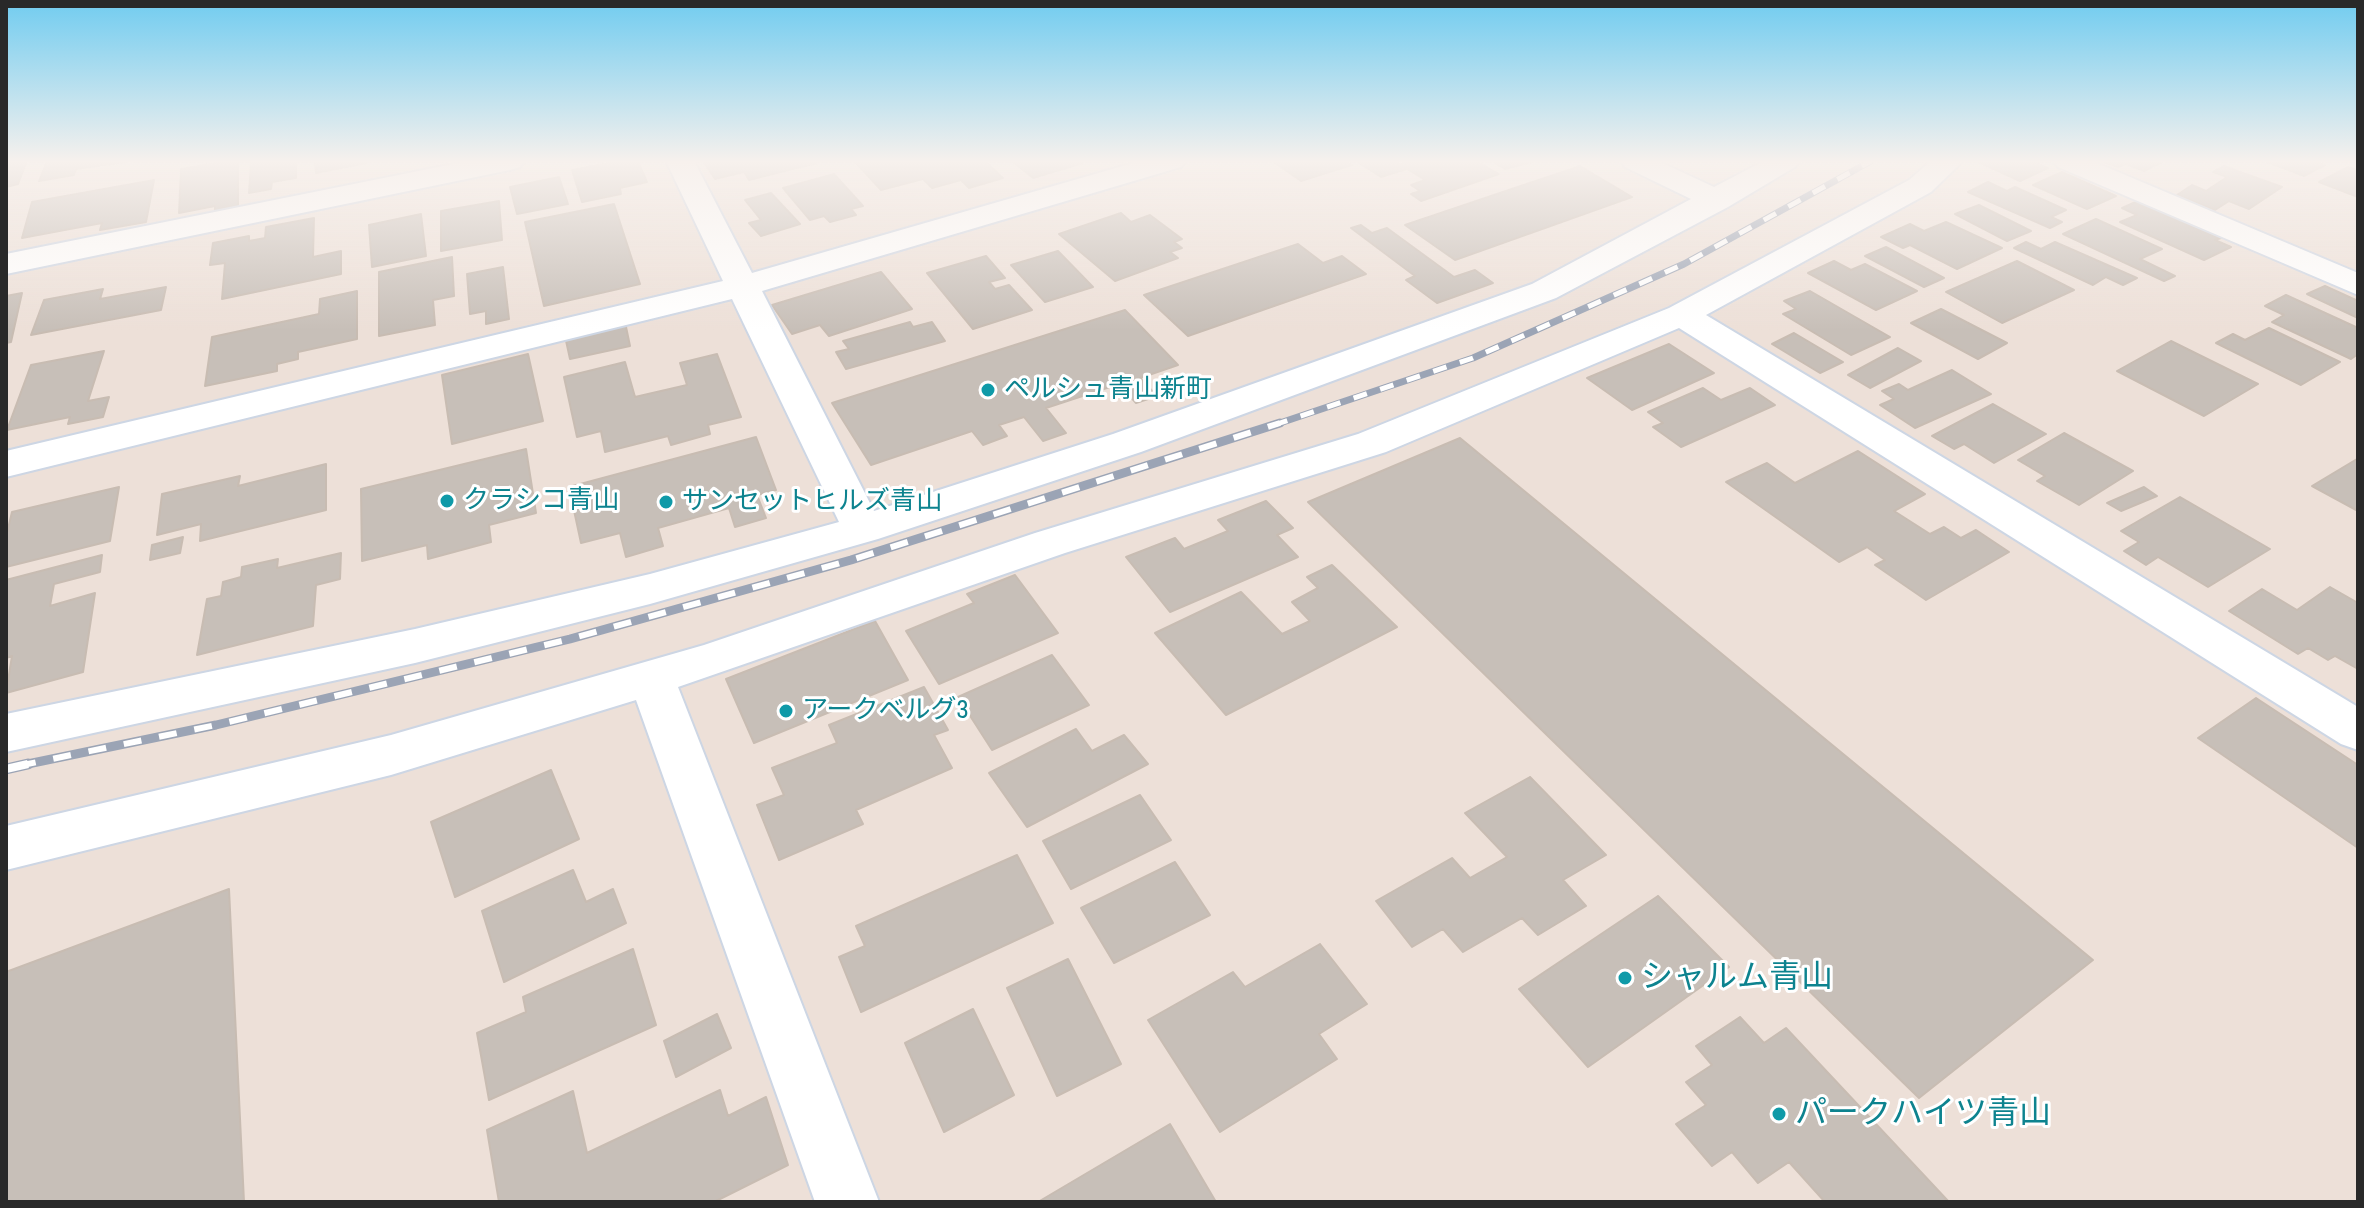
<!DOCTYPE html>
<meta charset="utf-8">
<style>
body{margin:0}
#map{position:relative;width:2364px;height:1208px;overflow:hidden;background:#ede0d8;font-family:"Archivo Narrow",sans-serif}
canvas{display:block}
.frame{position:absolute;inset:0;border:8px solid #292929;pointer-events:none}
</style>
<div id="map">
<canvas width="2364" height="1208"></canvas>
<div class="frame"></div>
</div>
<script>
const g = document.querySelector('canvas').getContext('2d');
g.lineJoin = 'round';
function fillPath(path, color) { g.fillStyle = color; g.fill(path, 'evenodd'); }
const shape = rows => new Path2D(rows.map(r => 'M' + r).join(''));
function stroke(path, color, width, dash) { g.strokeStyle = color; g.lineWidth = width; g.lineCap = dash ? 'butt' : 'round'; g.setLineDash(dash || []); g.stroke(path); }
function label(font, color, halo, rows, align = 'center') {
  g.font = font + ' "Archivo Narrow","Noto Sans JP",sans-serif'; g.lineWidth = 6; g.setLineDash([]); g.textBaseline = 'middle'; g.strokeStyle = halo; g.fillStyle = color; for (const [text, x, y, turn = 0] of rows) {
    g.save(); g.translate(x, y); g.rotate((+turn || 0) * Math.PI / 180); g.textAlign = isNaN(turn) ? turn : align; if (halo) g.strokeText(text, 0, 0); g.fillText(text, 0, 0); g.restore();
  }
}
const building = shape([
 [6,161,27,161,18,184,6,187,6,161],
 [47,161,132,161,76,169,74,175,39,181,47,161],
 [227,161,238,161,238,206,215,211,215,206,179,213,181,169,227,161],
 [251,161,296,161,296,178,272,182,271,189,249,193,251,161],
 [326,161,366,161,367,163,316,173,315,163,326,161],
 [619,161,638,161,647,182,620,188,621,194,582,202,572,170,619,161],
 [703,161,816,161,817,163,749,180,744,172,715,179,703,161],
 [985,161,1003,178,969,188,961,180,932,188,923,179,881,190,855,162,985,161],
 [1012,161,1080,161,1083,163,1033,178,1012,161],
 [1272,161,1345,161,1352,165,1301,181,1272,161],
 [1356,161,1395,161,1400,164,1410,161,1476,161,1499,174,1421,201,1411,194,1420,191,1411,185,1425,180,1407,169,1381,177,1356,161],
 [1492,161,1536,161,1505,169,1492,161],
 [1981,161,2030,161,2048,168,2020,181,1978,162,1981,161],
 [2102,161,2164,161,2144,171,2126,164,2118,167,2102,161],
 [2265,161,2314,161,2325,165,2304,176,2265,161],
 [1580,166,1632,197,1455,260,1405,225,1580,166],
 [2224,166,2282,187,2249,209,2229,201,2215,210,2177,195,2192,185,2206,191,2227,177,2213,172,2224,166],
 [2348,167,2358,170,2358,197,2319,182,2348,167],
 [2062,172,2116,196,2087,209,2033,185,2062,172],
 [834,174,863,206,851,209,856,215,830,222,824,216,810,220,783,188,834,174],
 [559,177,568,204,517,214,510,187,559,177],
 [154,180,146,222,100,230,102,223,22,238,32,202,154,180],
 [1988,182,2007,191,2015,187,2066,210,2051,217,2062,222,2050,228,1968,192,1988,182],
 [771,193,800,224,761,236,749,223,761,220,745,200,771,193],
 [499,201,502,240,441,251,441,211,499,201],
 [2138,201,2221,238,2215,240,2231,247,2204,260,2120,222,2137,215,2122,208,2138,201],
 [614,204,640,284,544,306,525,222,614,204],
 [1979,205,2031,231,2007,241,1955,214,1979,205],
 [1121,213,1131,222,1150,215,1182,239,1174,242,1182,248,1170,252,1178,258,1115,281,1059,234,1121,213],
 [421,214,426,256,372,267,369,225,421,214],
 [314,218,313,257,341,251,341,274,222,299,225,263,210,265,213,243,249,236,249,241,265,238,266,227,314,218],
 [2096,219,2162,249,2140,259,2175,276,2164,281,2063,234,2096,219],
 [1946,222,2002,248,1957,269,1910,245,1903,248,1881,237,1910,224,1924,231,1946,222],
 [1361,225,1372,233,1387,228,1454,277,1475,270,1493,283,1437,303,1406,280,1415,276,1351,228,1361,225],
 [2026,242,2041,249,2055,242,2137,278,2123,285,2106,277,2093,285,2014,248,2026,242],
 [1298,244,1323,263,1342,256,1366,274,1188,336,1144,295,1298,244],
 [1886,247,1944,278,1924,287,1865,256,1886,247],
 [1058,251,1093,287,1045,302,1011,265,1058,251],
 [986,256,1005,278,989,282,995,289,1009,285,1032,310,973,329,927,273,986,256],
 [452,257,454,296,433,300,435,325,379,336,379,272,452,257],
 [1834,261,1851,270,1865,264,1917,291,1876,310,1808,273,1834,261],
 [2017,261,2074,290,2002,323,1946,292,2017,261],
 [503,267,509,319,486,324,486,311,470,314,467,274,503,267],
 [881,272,912,309,829,336,820,325,792,334,772,305,881,272],
 [2325,286,2358,301,2358,318,2307,294,2325,286],
 [166,287,161,310,31,335,44,300,103,289,100,299,166,287],
 [357,291,357,339,298,352,298,359,277,364,277,371,205,386,212,337,319,314,320,299,357,291],
 [1810,291,1890,337,1851,355,1783,314,1796,309,1784,301,1810,291],
 [22,293,11,342,6,343,6,296,22,293],
 [2286,295,2358,328,2358,354,2351,359,2272,322,2284,315,2265,306,2286,295],
 [1941,309,2007,343,1978,359,1911,323,1941,309],
 [1125,310,1178,365,1140,378,1157,396,1136,403,1119,384,1046,408,1066,433,1043,441,1024,417,999,425,1007,436,983,445,972,431,871,465,832,403,1125,310],
 [625,322,630,346,570,359,565,336,625,322],
 [910,322,913,327,932,322,945,341,846,369,836,352,849,349,843,341,910,322],
 [2269,328,2340,362,2301,385,2216,343,2233,334,2245,340,2269,328],
 [1794,333,1843,362,1820,373,1772,344,1794,333],
 [2171,341,2258,384,2204,416,2117,371,2171,341],
 [1669,344,1714,373,1632,410,1587,378,1669,344],
 [1898,348,1921,361,1870,388,1848,375,1898,348],
 [104,351,88,401,109,397,103,417,68,424,70,417,7,430,31,365,104,351],
 [528,354,543,421,452,444,442,375,528,354],
 [717,354,741,417,708,425,710,434,671,445,668,436,605,452,601,431,577,437,564,377,625,362,635,397,687,385,680,363,717,354],
 [1952,370,1991,394,1915,428,1880,405,1894,399,1882,391,1899,384,1908,390,1952,370],
 [1703,388,1721,400,1750,388,1775,405,1681,447,1653,427,1663,423,1648,412,1703,388],
 [1993,404,2046,434,1994,463,1964,444,1954,449,1932,436,1993,404],
 [2064,433,2133,471,2079,505,2037,481,2045,476,2018,460,2064,433],
 [756,437,776,490,757,495,766,518,735,527,729,508,658,528,663,546,626,557,620,533,581,543,569,487,756,437],
 [1460,438,2093,960,1919,1098,1308,502,1460,438],
 [526,449,536,513,489,525,491,542,428,559,427,545,362,561,361,489,526,449],
 [1858,451,1925,494,1894,511,1930,534,1944,527,1961,538,1976,530,2009,552,1926,600,1875,565,1885,560,1867,547,1839,562,1726,482,1767,463,1795,483,1858,451],
 [2357,459,2358,511,2312,486,2357,459],
 [326,464,326,510,200,541,201,524,157,535,162,494,240,476,238,486,326,464],
 [119,487,110,541,6,567,6,537,12,512,119,487],
 [2144,487,2157,496,2121,511,2107,503,2144,487],
 [2180,497,2270,549,2208,587,2158,557,2146,565,2124,551,2139,542,2121,531,2180,497],
 [1266,501,1293,528,1277,535,1298,557,1170,612,1126,557,1175,538,1184,549,1228,531,1218,520,1266,501],
 [183,537,180,553,150,560,152,545,183,537],
 [341,553,340,579,316,585,313,626,197,655,207,599,221,596,223,582,241,577,242,567,278,559,277,568,341,553],
 [102,555,100,572,54,584,50,606,95,593,83,672,6,693,12,656,6,658,6,580,102,555],
 [1332,565,1397,627,1226,715,1155,633,1241,592,1282,634,1310,621,1292,602,1318,588,1307,577,1332,565],
 [1015,575,1058,633,939,684,906,631,974,603,967,594,1015,575],
 [2330,587,2358,603,2358,669,2335,656,2328,660,2308,648,2298,654,2229,611,2262,589,2297,610,2330,587],
 [875,621,908,680,754,743,726,679,875,621],
 [1052,655,1089,705,992,750,958,697,1052,655],
 [924,687,948,730,934,735,952,768,856,810,863,824,779,860,757,805,784,795,772,768,837,743,829,725,924,687],
 [2256,698,2358,765,2358,848,2198,738,2256,698],
 [1076,729,1092,751,1124,735,1148,764,1027,827,989,773,1076,729],
 [551,770,579,839,455,897,431,822,551,770],
 [1530,777,1606,855,1563,880,1586,906,1538,935,1522,918,1463,952,1443,929,1412,947,1376,901,1452,858,1470,878,1507,857,1465,813,1530,777],
 [1140,795,1171,840,1071,889,1043,841,1140,795],
 [1017,855,1053,923,861,1012,839,957,865,946,856,926,1017,855],
 [1175,862,1210,915,1114,963,1081,908,1175,862],
 [573,870,586,902,613,889,626,923,504,982,482,911,573,870],
 [229,889,244,1202,6,1202,6,972,229,889],
 [1658,896,1729,967,1588,1067,1519,989,1658,896],
 [1320,944,1367,1004,1319,1034,1337,1059,1220,1132,1148,1020,1233,972,1245,987,1320,944],
 [633,949,656,1025,489,1100,477,1033,526,1012,523,997,633,949],
 [1068,959,1121,1064,1057,1096,1007,988,1068,959],
 [973,1009,1014,1095,944,1132,905,1043,973,1009],
 [717,1014,731,1048,676,1077,664,1041,717,1014],
 [1740,1017,1764,1043,1786,1028,1949,1202,1825,1202,1789,1162,1758,1183,1732,1152,1712,1166,1676,1124,1706,1105,1686,1082,1712,1065,1696,1046,1740,1017],
 [720,1090,728,1116,766,1097,788,1165,714,1202,499,1202,487,1130,573,1091,587,1153,720,1090],
 [1170,1124,1216,1202,1038,1202,1170,1124]
]);
const minor = shape([
 [468,161,525,161,520,167,510,170,6,274,6,254,468,161],
 [666,161,694,161,752,273,1140,161,1186,161,1181,167,762,291,874,511,1113,434,1532,284,1691,199,1625,167,1621,161,1658,161,1714,187,1764,161,1800,161,1795,167,1728,207,1556,298,1141,452,878,539,650,604,415,663,6,752,6,714,415,629,650,574,839,522,732,299,6,477,6,451,723,281,666,161],
 [1931,161,1963,161,1931,192,1706,315,2358,707,2358,750,2341,744,1679,328,1386,452,1065,553,678,687,879,1202,815,1202,636,700,391,775,6,870,6,826,391,735,704,645,1035,533,1358,434,1669,308,1909,180,1931,161],
 [2053,161,2092,161,2358,273,2358,295,2058,167,2053,161]
]);
const railFar2 = shape([
 [1274,425,1473,358,1684,264,1871,161]
]);
const railFar1 = shape([
 [18,766,216,725,570,639,851,560,1280,423]
]);
const rail = shape([
 [6,769,28,764]
]);
const markers = [
 [988,390,8,"#0f9aa8"],
 [447,501,8,"#0f9aa8"],
 [666,502,8,"#0f9aa8"],
 [786,711,8,"#0f9aa8"],
 [1625,978,8,"#0f9aa8"],
 [1779,1114,8,"#0f9aa8"]
];
const cultureNames = [
 ["ペルシュ青山新町",1004,390],
 ["クラシコ青山",463,501],
 ["サンセットヒルズ青山",682,502],
 ["アークベルグ3",802,711]
];
const nearCulturenames = [
 ["シャルム青山",1641,978],
 ["パークハイツ青山",1795,1114]
];
fillPath(building, '#c7bfb8');
stroke(building, '#c8bcb2', 2);
stroke(minor, '#cdd6e4', 4);
fillPath(minor, '#fff');
stroke(railFar2, '#9ba4b5', 7);
stroke(railFar1, '#9ba4b5', 9);
stroke(rail, '#9ba4b5', 11);
stroke(railFar2, '#fff', 5, [14]);
stroke(railFar1, '#fff', 6, [18]);
stroke(rail, '#fff', 8, [23]);
const sky = g.createLinearGradient(0, 0, 0, 330);
sky.addColorStop(0, '#71ccf0');
sky.addColorStop(0.49, '#f7f1ed');
sky.addColorStop(1, '#f7f1ed00');
g.fillStyle = sky;
g.fillRect(0, 0, 2364, 330);
for (const [x, y, r, color] of markers) { const dot = new Path2D(); dot.arc(x, y, r, 0, 2 * Math.PI); g.fillStyle = color; g.fill(dot); stroke(dot, '#fff', 3); }
label('26px', '#0d838f', '#fff', cultureNames, 'left');
label('32px', '#0d838f', '#fff', nearCulturenames, 'left');
</script>
